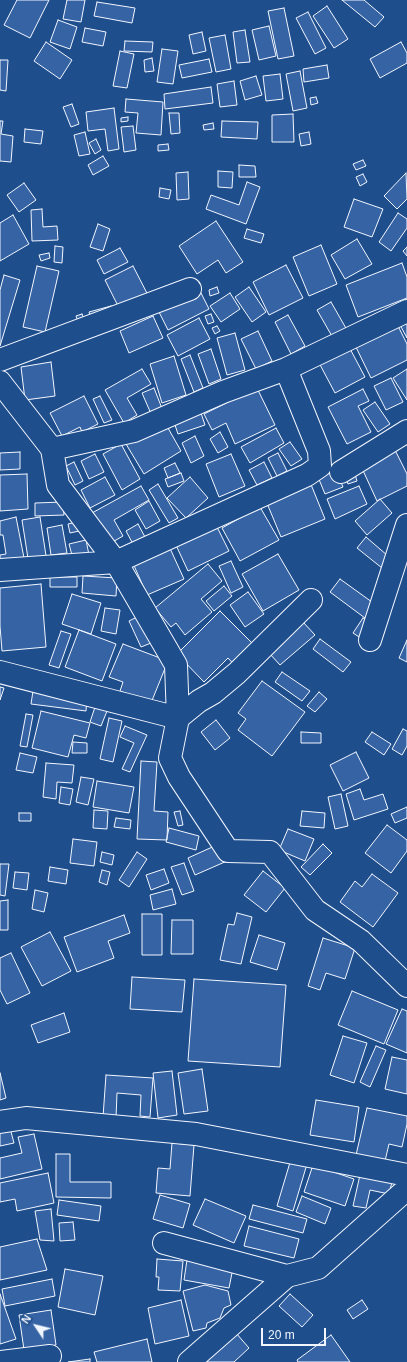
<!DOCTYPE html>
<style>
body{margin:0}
#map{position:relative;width:407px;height:1362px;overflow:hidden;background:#1f4e8c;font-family:Helvetica,sans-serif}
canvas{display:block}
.north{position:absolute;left:16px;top:1306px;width:40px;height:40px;-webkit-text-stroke:3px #1f4e8c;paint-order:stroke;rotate:305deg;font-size:11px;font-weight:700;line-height:16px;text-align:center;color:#f2f6ff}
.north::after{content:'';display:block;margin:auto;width:14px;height:18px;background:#f2f6ff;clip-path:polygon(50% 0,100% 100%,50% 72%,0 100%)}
.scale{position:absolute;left:261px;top:1328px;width:65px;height:18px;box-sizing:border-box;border:2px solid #f2f6ff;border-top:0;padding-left:5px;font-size:12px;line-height:14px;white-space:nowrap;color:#f2f6ff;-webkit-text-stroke:3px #1f4e8c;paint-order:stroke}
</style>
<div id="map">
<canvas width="407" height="1362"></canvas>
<div class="north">N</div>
<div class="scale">20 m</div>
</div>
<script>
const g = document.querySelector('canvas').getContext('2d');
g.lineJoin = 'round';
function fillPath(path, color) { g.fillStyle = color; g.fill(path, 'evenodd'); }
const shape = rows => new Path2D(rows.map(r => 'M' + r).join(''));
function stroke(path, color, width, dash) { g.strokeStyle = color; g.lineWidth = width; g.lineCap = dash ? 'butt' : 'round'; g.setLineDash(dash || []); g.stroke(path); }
const building = shape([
 [17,0,49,0,30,38,4,25,17,0],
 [67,0,85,0,81,22,63,19,67,0],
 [342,0,364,0,384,17,375,27,342,0],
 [97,2,135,8,132,23,94,16,97,2],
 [327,6,348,39,334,48,313,16,327,6],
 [284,8,294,56,278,59,268,11,284,8],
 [308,12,326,48,315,54,296,18,308,12],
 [58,20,77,27,70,49,50,42,58,20],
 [269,26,276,56,259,60,252,30,269,26],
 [85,28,106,32,103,46,82,42,85,28],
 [245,30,250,62,237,63,233,32,245,30],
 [202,32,206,51,193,54,189,35,202,32],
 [225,35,231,69,216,72,209,38,225,35],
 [125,41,153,42,152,52,124,51,125,41],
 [46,42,72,60,60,79,34,61,46,42],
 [401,42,407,53,407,63,380,78,370,59,401,42],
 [162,49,178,51,173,84,157,82,162,49],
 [120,51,134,54,127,88,113,86,120,51],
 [152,58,154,71,145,72,144,60,152,58],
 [209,59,212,72,182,78,179,65,209,59],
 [0,60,8,60,6,91,0,90,0,60],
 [327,65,329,78,304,82,303,69,327,65],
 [300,71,307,108,293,111,286,74,300,71],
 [280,74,283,99,266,101,263,76,280,74],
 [256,76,262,95,245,100,240,81,256,76],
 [234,81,237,105,220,107,217,84,234,81],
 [211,87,213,103,165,109,164,94,211,87],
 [316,97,318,103,311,105,310,98,316,97],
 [126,99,163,102,161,135,136,133,138,113,125,112,126,99],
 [72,104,79,124,71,127,63,107,72,104],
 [114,108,119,149,108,151,105,129,88,131,86,112,114,108],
 [169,113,179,113,180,133,171,134,169,113],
 [293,114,294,142,272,142,272,115,293,114],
 [128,117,128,121,121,122,121,118,128,117],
 [0,121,3,121,1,134,13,136,11,162,0,161,0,121],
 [222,121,258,122,257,139,221,137,222,121],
 [213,123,214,129,204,130,203,125,213,123],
 [133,126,136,150,124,152,121,127,133,126],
 [25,129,43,131,41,144,24,142,25,129],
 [85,132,90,154,79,156,74,135,85,132],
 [309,132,311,144,301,146,299,134,309,132],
 [96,139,101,150,95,154,89,143,96,139],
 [168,144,169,150,158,151,158,145,168,144],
 [103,156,109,166,93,175,88,165,103,156],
 [363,160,366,166,356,170,353,164,363,160],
 [239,165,255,166,256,177,239,177,239,165],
 [218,171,233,172,232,188,218,187,218,171],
 [188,172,189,199,177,200,176,173,188,172],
 [406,173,407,199,397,209,384,196,406,173],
 [363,174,367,182,360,186,356,177,363,174],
 [247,182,260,187,246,224,206,209,211,195,239,205,247,182],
 [24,183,36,200,19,212,7,195,24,183],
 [160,188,171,190,169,199,159,197,160,188],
 [354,199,383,209,372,237,344,227,354,199],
 [42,209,43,227,57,226,58,240,32,241,31,210,42,209],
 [398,213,407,219,407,228,391,251,379,242,398,213],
 [13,215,29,244,0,261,0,223,13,215],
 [216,221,243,262,226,273,218,260,197,274,179,246,216,221],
 [98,224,110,229,103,251,90,247,98,224],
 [247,229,264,234,261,243,244,238,247,229],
 [357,239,372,264,345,279,331,255,357,239],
 [321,245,337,284,309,296,293,257,321,245],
 [55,246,63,247,62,263,54,262,55,246],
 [407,247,407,256,403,251,407,247],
 [120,248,128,262,104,274,97,260,120,248],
 [49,253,50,258,41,261,39,255,49,253],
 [402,263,407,277,407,298,358,317,346,285,402,263],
 [286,265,303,298,269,315,253,282,286,265],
 [37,266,59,271,45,332,23,327,37,266],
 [133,266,151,301,123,316,105,280,133,266],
 [4,275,20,280,0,346,0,290,4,275],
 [217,287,219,293,210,296,209,290,217,287],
 [249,287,266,312,252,322,235,297,249,287],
 [200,291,209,309,168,330,159,312,200,291],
 [230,293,240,309,221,322,210,306,230,293],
 [331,302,347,330,333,338,317,310,331,302],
 [111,306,114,316,92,322,89,312,111,306],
 [82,314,86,324,80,327,76,316,82,314],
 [211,314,214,322,208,324,205,316,211,314],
 [288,315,305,346,291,354,275,322,288,315],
 [153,316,163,338,129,353,120,331,153,316],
 [199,318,210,339,178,356,167,335,199,318],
 [407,318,407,338,399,323,407,318],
 [396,322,407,344,407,360,371,378,354,343,396,322],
 [217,326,220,331,215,334,212,328,217,326],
 [258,331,272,361,256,369,241,339,258,331],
 [235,333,245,370,227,375,217,338,235,333],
 [348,345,365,377,335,393,318,361,348,345],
 [211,349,221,379,209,384,198,354,211,349],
 [190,355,203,388,194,392,181,359,190,355],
 [174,356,186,395,162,403,150,364,174,356],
 [51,362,55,396,25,400,21,367,51,362],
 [142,369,151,384,127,398,137,415,124,423,105,390,142,369],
 [407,369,407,400,393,378,407,369],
 [391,378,403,402,386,410,374,386,391,378],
 [154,388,163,411,152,416,142,393,154,388],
 [257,388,275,425,235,444,226,423,212,430,204,414,257,388],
 [363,389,369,401,358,406,371,432,347,444,328,407,363,389],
 [84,396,98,424,82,432,80,427,62,436,50,413,84,396],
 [100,396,112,420,104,423,93,399,100,396],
 [375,402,390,424,378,432,363,410,375,402],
 [200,410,205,425,178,434,173,419,200,410],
 [164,421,181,451,144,474,126,444,164,421],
 [276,428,284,443,250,463,241,447,276,428],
 [220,432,228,447,218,453,210,439,220,432],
 [195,436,204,456,191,463,182,443,195,436],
 [290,442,302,459,291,466,279,449,290,442],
 [121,444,140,479,122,490,103,454,121,444],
 [394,448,407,474,407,486,377,501,360,464,394,448],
 [20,452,20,469,0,470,0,453,20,452],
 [278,453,287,471,277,476,268,458,278,453],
 [95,454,104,472,89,479,81,461,95,454],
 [231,454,245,486,219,497,206,464,231,454],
 [74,462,83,481,75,485,66,466,74,462],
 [264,462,272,478,257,485,249,470,264,462],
 [175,463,180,473,168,478,164,468,175,463],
 [336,470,343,487,325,494,318,477,336,470],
 [354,471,357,481,348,484,344,475,354,471],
 [181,473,184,481,168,487,165,479,181,473],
 [27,474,28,509,0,511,0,475,27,474],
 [105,477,115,495,90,508,81,490,105,477],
 [190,477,208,498,186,518,167,498,190,477],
 [310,482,325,519,281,537,266,501,310,482],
 [158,484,178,518,169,523,149,490,158,484],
 [141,486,149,500,114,520,123,536,109,544,92,513,141,486],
 [359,486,367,504,335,519,327,499,359,486],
 [380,499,392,513,367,535,355,521,380,499],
 [149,501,160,521,146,529,135,510,149,501],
 [63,502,64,515,35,516,35,503,63,502],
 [260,507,279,540,240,561,222,528,260,507],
 [16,517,25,563,0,562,0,555,6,554,3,535,0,535,0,521,16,517],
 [40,517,47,562,29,565,22,520,40,517],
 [77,522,79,531,70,533,68,524,77,522],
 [215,523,229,551,188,571,175,543,215,523],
 [138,524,145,537,133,544,126,531,138,524],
 [62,525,67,553,51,555,47,528,62,525],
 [366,537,395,562,387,572,357,548,366,537],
 [86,540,89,555,73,559,69,544,86,540],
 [168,544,184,579,147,595,132,561,168,544],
 [278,554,299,590,263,611,242,574,278,554],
 [231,561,243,587,231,593,219,566,231,561],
 [208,564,222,581,201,599,212,612,185,635,176,623,171,627,155,608,208,564],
 [83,576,117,578,116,596,82,593,83,576],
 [50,577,77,577,77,587,50,587,50,577],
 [340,579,383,610,373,624,330,592,340,579],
 [41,584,46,647,2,651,0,626,0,588,41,584],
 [224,586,232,596,214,611,206,601,224,586],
 [248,592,264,614,245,627,230,605,248,592],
 [72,594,101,603,91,634,62,624,72,594],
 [105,608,120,610,116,634,101,631,105,608],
 [220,611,258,649,238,669,228,658,204,682,177,654,220,611],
 [139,616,151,643,141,647,129,621,139,616],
 [363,618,376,627,367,642,353,633,363,618],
 [303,622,315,635,280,665,269,653,303,622],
 [79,630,116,644,102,681,65,667,79,630],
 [61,631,71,634,59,668,49,665,61,631],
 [320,639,351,662,343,672,313,649,320,639],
 [407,640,407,662,399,658,407,640],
 [123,644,168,661,151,703,120,691,123,682,109,677,123,644],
 [282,672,310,691,302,701,275,682,282,672],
 [262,681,305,712,272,756,238,730,246,719,238,713,262,681],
 [0,687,4,688,0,700,0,687],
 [33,691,87,698,86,711,31,704,33,691],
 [319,692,327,699,315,712,307,706,319,692],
 [95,707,107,711,101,726,90,722,95,707],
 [41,711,90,723,86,738,74,735,68,757,32,748,41,711],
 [26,714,33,715,27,747,20,746,26,714],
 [109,718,122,721,113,762,100,759,109,718],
 [216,720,230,738,215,750,201,732,216,720],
 [125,726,147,735,130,772,122,769,134,743,120,737,125,726],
 [403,729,407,731,407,746,402,755,392,749,403,729],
 [301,732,321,733,321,743,301,743,301,732],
 [372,732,391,744,384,755,365,742,372,732],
 [73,742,87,743,87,753,72,753,73,742],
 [356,752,369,778,343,791,330,765,356,752],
 [20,753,37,757,33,773,16,770,20,753],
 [141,761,157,762,154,811,168,812,167,840,137,839,141,761],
 [46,763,74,765,72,783,57,782,56,799,43,797,46,763],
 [81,777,94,779,88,805,76,802,81,777],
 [97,781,134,787,129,813,93,807,97,781],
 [61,787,73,789,70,805,59,803,61,787],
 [360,789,364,800,383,794,388,809,354,820,346,794,360,789],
 [341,794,348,826,335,829,328,797,341,794],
 [407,807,407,818,395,823,391,814,407,807],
 [94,810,108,811,107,829,93,828,94,810],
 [180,811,183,825,178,826,174,812,180,811],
 [302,811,325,813,324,828,300,826,302,811],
 [19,813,31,813,31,821,19,821,19,813],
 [116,818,131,820,130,829,114,827,116,818],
 [387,825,407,840,407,851,391,873,365,853,387,825],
 [169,828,199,836,196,850,166,842,169,828],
 [288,829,314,839,305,861,279,850,288,829],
 [73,839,97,842,94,866,70,863,73,839],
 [219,844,227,861,195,875,188,858,219,844],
 [323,844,332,853,310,875,301,867,323,844],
 [102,852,114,855,112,865,100,862,102,852],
 [137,852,147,859,129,887,119,880,137,852],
 [184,863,194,891,182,895,171,867,184,863],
 [0,864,9,864,5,896,0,895,0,864],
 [50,867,68,870,66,884,48,881,50,867],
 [164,869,169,883,151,890,146,875,164,869],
 [102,870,110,872,107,885,99,882,102,870],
 [263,871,285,888,266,912,244,895,263,871],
 [15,872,29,873,27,890,13,888,15,872],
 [372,874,398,893,373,927,340,902,355,881,362,887,372,874],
 [172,889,176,904,153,910,150,895,172,889],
 [35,890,48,893,44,912,32,909,35,890],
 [8,900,8,930,0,930,0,901,8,900],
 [237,913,252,917,241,964,220,960,228,924,234,925,237,913],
 [142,914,162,914,162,955,142,955,142,914],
 [124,915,130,933,108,941,114,958,77,972,64,937,124,915],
 [172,920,193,920,193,954,171,954,172,920],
 [50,932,71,971,42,986,21,947,50,932],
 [259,935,285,943,277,970,250,962,259,935],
 [323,938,355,948,345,979,326,973,320,990,308,986,323,938],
 [11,953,30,993,7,1004,0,990,0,958,11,953],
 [132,977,185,980,182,1012,130,1009,132,977],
 [194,979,286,985,280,1067,188,1061,194,979],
 [352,991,398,1010,384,1044,338,1025,352,991],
 [402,1009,407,1011,407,1053,386,1044,402,1009],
 [64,1013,70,1032,38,1043,31,1025,64,1013],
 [343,1036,367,1043,354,1083,330,1075,343,1036],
 [376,1046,386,1050,370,1087,360,1082,376,1046],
 [392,1057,407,1060,407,1094,385,1089,392,1057],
 [202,1069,208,1111,184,1114,178,1073,202,1069],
 [172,1071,177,1115,158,1118,153,1073,172,1071],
 [0,1073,6,1098,0,1100,0,1073],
 [106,1075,153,1078,150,1117,140,1116,141,1095,117,1093,116,1118,103,1117,106,1075],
 [316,1100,359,1107,354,1142,310,1135,316,1100],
 [367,1108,407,1116,407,1124,402,1147,389,1144,385,1161,356,1155,367,1108],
 [10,1128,14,1143,0,1146,0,1131,10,1128],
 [34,1134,42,1169,0,1179,0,1158,22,1153,18,1137,34,1134],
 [172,1143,194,1145,190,1196,156,1193,158,1168,170,1169,172,1143],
 [56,1154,70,1154,70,1182,111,1182,111,1198,56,1197,56,1154],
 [291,1159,307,1164,293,1211,277,1206,291,1159],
 [313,1165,354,1179,345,1206,304,1192,313,1165],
 [48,1173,54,1203,17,1211,15,1199,0,1202,0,1183,48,1173],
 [360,1175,392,1182,389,1194,370,1190,366,1208,353,1206,360,1175],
 [160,1195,190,1204,183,1228,153,1219,160,1195],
 [302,1196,331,1208,325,1224,296,1212,302,1196],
 [205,1199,246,1216,234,1243,193,1225,205,1199],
 [59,1200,101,1206,99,1221,57,1215,59,1200],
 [253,1205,307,1219,303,1233,249,1219,253,1205],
 [51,1209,54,1241,40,1240,35,1211,51,1209],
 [73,1222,75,1240,60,1241,59,1223,73,1222],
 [249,1226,299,1239,294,1258,244,1246,249,1226],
 [37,1239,47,1270,0,1280,0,1247,37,1239],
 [157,1259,183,1261,180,1291,158,1290,159,1277,156,1277,157,1259],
 [187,1260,233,1268,229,1288,184,1280,187,1260],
 [65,1269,103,1276,95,1315,58,1307,65,1269],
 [52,1279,55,1296,5,1306,2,1289,52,1279],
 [205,1285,228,1291,231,1305,224,1308,220,1318,207,1323,206,1328,193,1331,183,1291,205,1285],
 [0,1294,16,1339,0,1344,0,1294],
 [290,1294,313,1315,302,1327,279,1306,290,1294],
 [181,1300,189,1336,155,1344,148,1308,181,1300],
 [362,1300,368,1309,353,1319,347,1310,362,1300],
 [51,1310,56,1345,24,1350,19,1315,51,1310],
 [236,1333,249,1348,234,1362,204,1362,236,1333],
 [331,1335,350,1362,298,1362,297,1360,331,1335],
 [147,1339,152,1362,97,1362,94,1352,147,1339],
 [90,1359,90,1362,68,1362,90,1359]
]);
const minor = shape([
 [0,360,190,289],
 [0,382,52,449,134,431,223,392,286,369,407,311],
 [52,449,58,485,116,562,176,665,178,718,170,758,179,777,228,851,270,852,315,910,361,941,407,986],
 [341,472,407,431],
 [0,570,116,562,307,475,320,466,319,451,286,369],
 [370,640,407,525],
 [0,672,178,718,199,701,213,693,237,673,311,600],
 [0,1122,26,1118,196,1134,407,1175],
 [164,1243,287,1276],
 [0,1362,50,1356],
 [189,1362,287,1276,318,1268,407,1189]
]);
fillPath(building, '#3563a3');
stroke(building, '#f2f6ff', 1);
stroke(minor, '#f2f6ff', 24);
stroke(minor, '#1f4e8c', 22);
</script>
